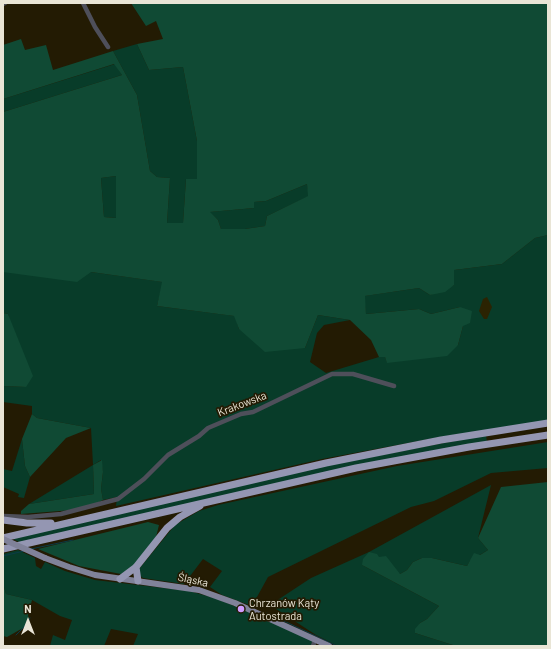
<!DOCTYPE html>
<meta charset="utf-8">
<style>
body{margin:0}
#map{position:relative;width:551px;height:649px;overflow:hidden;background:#231b03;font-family:Barlow,sans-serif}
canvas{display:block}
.frame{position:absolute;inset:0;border:4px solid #e9e5d6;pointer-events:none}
.north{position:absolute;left:8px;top:601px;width:40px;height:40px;-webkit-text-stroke:3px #231b03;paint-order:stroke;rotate:0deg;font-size:11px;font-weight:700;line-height:16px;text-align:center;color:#e9e5d6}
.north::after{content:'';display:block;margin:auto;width:14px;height:18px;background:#e9e5d6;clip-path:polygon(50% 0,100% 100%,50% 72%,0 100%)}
</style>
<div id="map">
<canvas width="551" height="649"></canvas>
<div class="frame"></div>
<div class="north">N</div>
</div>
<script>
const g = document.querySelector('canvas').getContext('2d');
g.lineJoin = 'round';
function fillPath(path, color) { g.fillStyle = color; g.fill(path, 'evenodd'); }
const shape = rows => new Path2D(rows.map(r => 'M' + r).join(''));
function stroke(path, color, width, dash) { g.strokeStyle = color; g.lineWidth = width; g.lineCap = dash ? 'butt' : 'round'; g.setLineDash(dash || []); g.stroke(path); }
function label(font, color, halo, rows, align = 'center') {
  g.font = font + ' Barlow,sans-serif'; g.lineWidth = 3.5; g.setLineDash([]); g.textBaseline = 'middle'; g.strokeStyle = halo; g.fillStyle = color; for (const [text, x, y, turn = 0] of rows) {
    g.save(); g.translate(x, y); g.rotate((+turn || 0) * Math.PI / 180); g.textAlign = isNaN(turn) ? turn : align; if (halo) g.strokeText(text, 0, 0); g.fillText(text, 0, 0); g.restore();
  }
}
const green = shape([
 [137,44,149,70,183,67,197,141,197,179,186,179,183,223,167,223,170,178,157,177,150,171,137,95,113,51],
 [115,64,122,75,3,112,3,99],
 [116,176,116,218,104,217,101,178],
 [307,184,309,196,267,216,265,226,245,229,221,229,218,220,209,212,254,208,254,202,266,201],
 [548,235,548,421,440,437,322,459,116,506,117,497,103,500,101,489,103,472,101,460,93,465,94,494,29,504,93,465,91,428,37,418,32,414,32,406,3,402,3,386,26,387,8,314,3,313,3,272,91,272,163,282,157,306,235,316,239,329,305,348,318,315,350,320,324,325,317,333,310,362,326,373,379,357,385,357,387,362,410,359,458,345,463,326,460,307,431,314,419,309,366,314,364,296,419,288,430,295,454,285,454,270,502,264,535,238],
 [486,435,487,442,21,543,11,538,318,467],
 [22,439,25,466,30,477,24,498,18,497,19,494,3,487,3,469,12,471],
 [548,442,548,468,491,473,434,501,411,507,268,577,252,606,222,595,210,587,222,571,203,559,184,584,143,578,139,575,139,569,175,525,199,511,218,505,397,466],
 [491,485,478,538,488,550,470,561,467,566,432,558,422,558,413,562,407,570,400,574,362,565,439,606,427,619,420,623,415,633,456,646,338,646,316,635,270,605,311,578,369,552],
 [18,550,35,558,36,566,41,569,45,562,65,571,95,580,189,591,218,599,314,641,311,646,133,646,138,634,111,629,104,646,50,646,53,635,65,640,72,620,60,616,32,600,6,594,3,584,3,554]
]);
const forest = shape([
 [131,3,548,3,548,235,535,238,502,264,454,270,454,285,445,292,430,295,419,288,365,296,366,314,419,309,431,314,460,307,472,311,470,323,463,326,458,345,447,356,387,363,385,357,379,357,371,340,350,320,318,315,305,348,265,352,239,329,234,316,157,306,162,282,91,272,77,282,3,272,3,112,122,75,114,64,3,99,3,45,21,39,25,50,46,45,53,70,113,51,137,95,150,171,157,177,170,178,167,223,183,223,186,179,197,179,197,141,183,67,149,70,137,44,163,39,156,21,146,26],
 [116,176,116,218,104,217,101,178],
 [307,184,308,196,267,216,265,226,245,229,221,229,218,220,210,212,254,208,254,202,266,201],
 [3,313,8,314,33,376,26,387,3,386],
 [32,414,37,418,91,428,66,438,30,477,25,466,22,439],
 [102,460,103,472,101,489,103,500,97,503,73,510,21,514,21,511,29,504,94,494,93,465],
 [548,482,548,646,456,646,415,633,415,629,420,623,427,619,439,606,362,565,363,559,369,552,377,554,379,557,386,556,400,574,407,570,413,562,422,558,432,558,467,566,474,553,480,555,488,550,478,538,501,487],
 [148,522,159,525,156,537,133,567,121,574,79,566,38,549],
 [3,584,6,594,32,600,28,615,30,624,7,637,3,636]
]);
const sand = shape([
 [487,297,492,307,487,319,484,319,479,311,483,299]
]);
const stream = shape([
 [31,549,73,540],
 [3,556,24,551],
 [267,613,337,646],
 [16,635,24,627,30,618]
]);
const minor = shape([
 [83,3,95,27,108,47],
 [3,4,5,3],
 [3,516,28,517,61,514,118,499,144,479,168,455,199,436,208,428,241,414,253,412,332,374,353,374,394,386],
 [313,646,315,640]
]);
const major = shape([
 [45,558,69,567,95,575,199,590,235,603,329,646]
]);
const highway = shape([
 [3,520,27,523,51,523],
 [3,538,326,463,441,440,548,423],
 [3,549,356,468,469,447,548,435],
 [136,567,138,581],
 [120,579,136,567,167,528,180,517,200,506]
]);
const majorBridge = shape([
 [3,539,45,558]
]);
const markers = [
 [241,609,4,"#d09dfe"]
];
const streetNames = [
 ["Krakowska",242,404,-21],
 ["Śląska",193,580,12]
];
const poiNames = [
 ["Chrzanów Kąty",249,603],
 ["Autostrada",249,616]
];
fillPath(green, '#083c29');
fillPath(forest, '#104a34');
fillPath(sand, '#2b2302');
stroke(stream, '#0b3b47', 1);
stroke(minor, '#4e4f5a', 4.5);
stroke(major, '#808299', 6);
stroke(highway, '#9496b2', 7);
stroke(majorBridge, '#808299', 6);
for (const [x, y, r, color] of markers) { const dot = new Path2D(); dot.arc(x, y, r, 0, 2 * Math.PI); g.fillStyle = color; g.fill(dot); stroke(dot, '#231b03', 1.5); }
label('11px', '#e9e5d6', '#231b03', streetNames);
label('11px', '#e9e5d6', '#231b03', poiNames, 'left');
</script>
